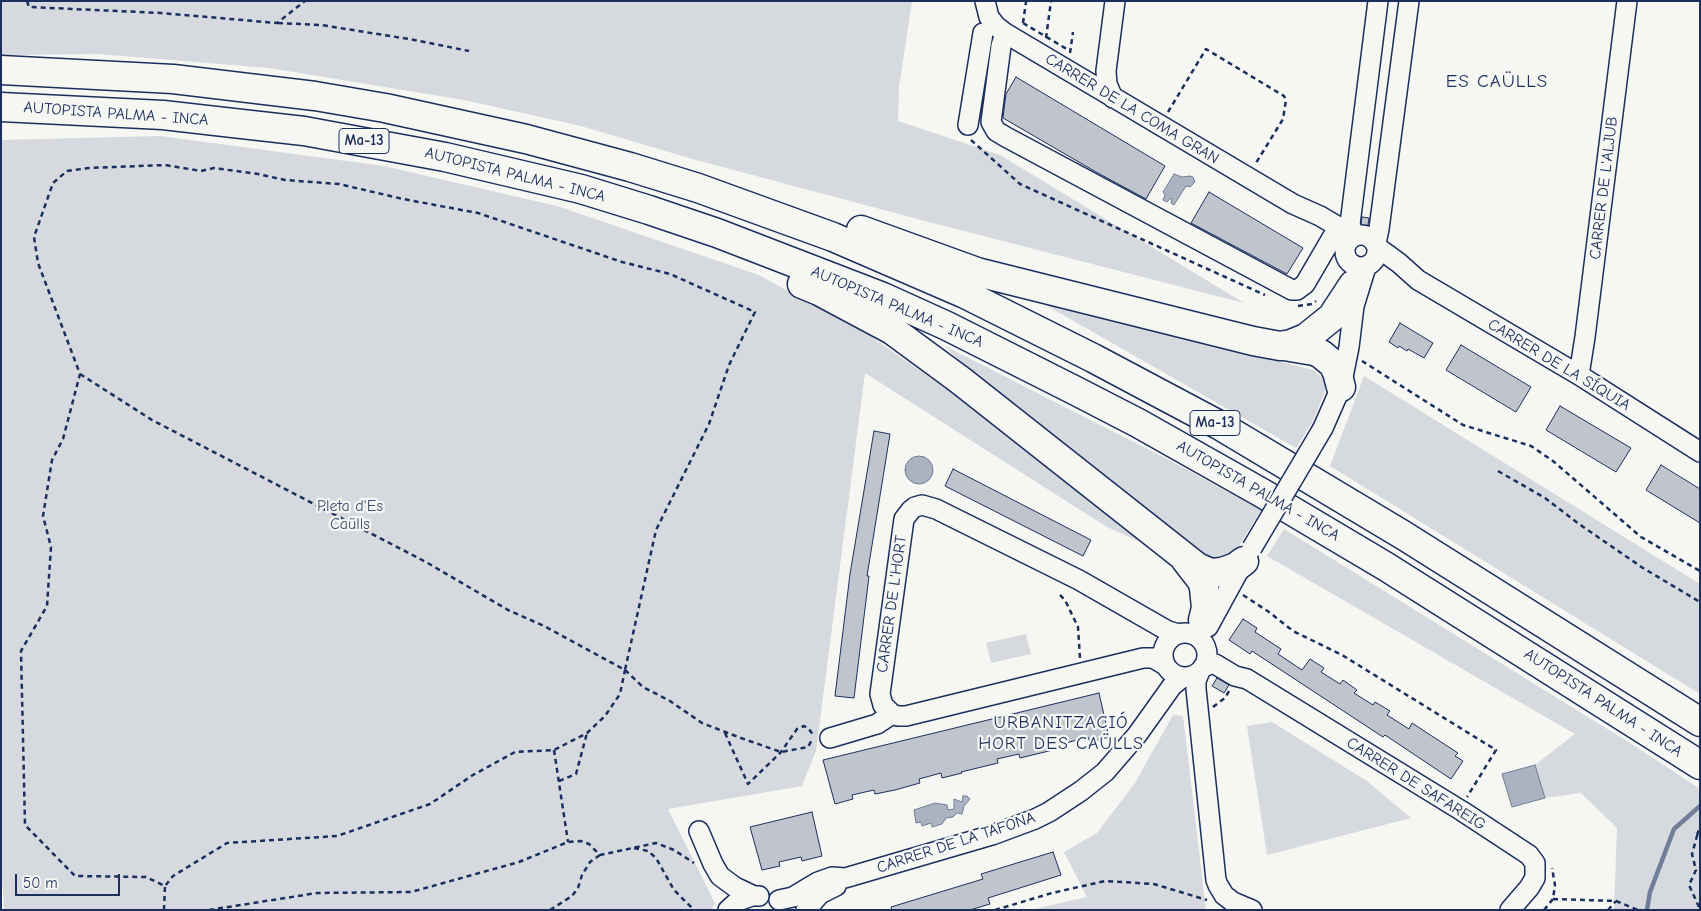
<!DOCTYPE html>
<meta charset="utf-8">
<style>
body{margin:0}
#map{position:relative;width:1701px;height:911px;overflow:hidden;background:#f6f6f2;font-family:"Comic Neue",sans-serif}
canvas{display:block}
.frame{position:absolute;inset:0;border:2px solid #1b2f5e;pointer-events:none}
.scale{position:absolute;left:15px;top:874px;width:105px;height:22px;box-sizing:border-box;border:2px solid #1b2f5e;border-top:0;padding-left:6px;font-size:15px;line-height:18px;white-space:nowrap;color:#1b2f5e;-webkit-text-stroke:4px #f6f6f2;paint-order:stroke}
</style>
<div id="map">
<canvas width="1701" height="911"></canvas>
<div class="frame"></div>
<div class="scale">50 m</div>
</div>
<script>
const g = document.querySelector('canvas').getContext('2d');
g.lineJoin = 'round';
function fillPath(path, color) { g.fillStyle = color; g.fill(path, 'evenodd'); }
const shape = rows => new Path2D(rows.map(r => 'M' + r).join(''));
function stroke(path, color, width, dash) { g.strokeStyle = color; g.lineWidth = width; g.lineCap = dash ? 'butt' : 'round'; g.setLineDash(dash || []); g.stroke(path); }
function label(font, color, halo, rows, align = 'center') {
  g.font = font + ' "Comic Neue",sans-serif'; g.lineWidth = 4.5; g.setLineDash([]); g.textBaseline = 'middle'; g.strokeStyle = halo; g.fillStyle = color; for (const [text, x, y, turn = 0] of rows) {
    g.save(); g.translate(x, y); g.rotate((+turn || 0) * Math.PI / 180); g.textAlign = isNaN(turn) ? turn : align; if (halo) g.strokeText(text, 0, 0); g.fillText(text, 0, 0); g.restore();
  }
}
const green = shape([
 [1,1,912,1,899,87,898,121,1000,155,1244,303,929,222,696,160,581,126,464,100,269,68,98,54,1,55],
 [160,136,384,166,557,206,759,275,870,336,961,399,1156,549,1107,527,865,373,816,751,802,786,668,809,715,903,711,910,4,910,1,857,1,140],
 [1037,300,1313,370,1324,379,1326,388,1313,421,1296,448],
 [945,346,1167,459,1261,510,1233,556,1214,564,994,397],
 [1364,376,1700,584,1700,694,1330,466],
 [1284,529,1638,748,1700,789,1700,910,1614,910,1617,828,1581,793,1545,798,1535,765,1575,734,1267,556],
 [1026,634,1031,654,991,663,986,643],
 [1173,715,1183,716,1206,910,1030,910,1087,897,1064,852,1097,833,1135,783],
 [1272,722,1367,781,1411,818,1267,855,1247,726]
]);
const water = shape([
 [1174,174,1182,177,1190,176,1193,177,1195,182,1190,187,1186,186,1174,205,1171,203,1172,199,1171,198,1167,202,1163,200,1165,195,1163,192,1174,174],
 '905 470a14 14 0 1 1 28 0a14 14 0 1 1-28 0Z',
 [1535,765,1545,798,1512,807,1502,774,1535,765],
 [963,796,967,796,970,799,964,806,962,814,957,813,953,817,946,818,942,824,932,827,931,823,922,826,921,822,916,823,914,810,935,803,947,805,948,810,954,809,954,799,962,802,963,796]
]);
const stream = shape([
 [1647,910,1650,892,1674,829,1700,806]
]);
const building = shape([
 [1016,77,1165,166,1146,199,1096,172,1003,118,1006,94,1016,77],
 [1209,192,1303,248,1287,274,1191,223,1209,192],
 [1362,217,1369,218,1367,231,1364,231,1361,223,1362,217],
 [1400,323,1433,343,1424,358,1408,349,1407,351,1399,346,1398,348,1389,342,1400,323],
 [1461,345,1531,387,1516,412,1446,370,1461,345],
 [1560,406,1631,448,1616,472,1546,430,1560,406],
 [874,431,890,434,867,576,869,576,854,698,835,696,850,574,874,431],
 [1661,465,1700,489,1700,523,1646,490,1661,465],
 [953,469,1091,540,1083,556,945,486,953,469],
 [1243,619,1257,628,1255,632,1281,649,1278,654,1302,670,1310,659,1324,668,1321,672,1340,684,1343,680,1357,690,1354,693,1373,705,1375,702,1390,711,1387,715,1409,729,1412,723,1458,753,1455,756,1463,761,1451,779,1385,735,1383,737,1252,651,1250,654,1229,640,1243,619],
 [1217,678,1229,685,1224,693,1212,686,1217,678],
 [1099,693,1109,737,1090,742,1088,737,1066,743,1067,747,1049,751,1020,758,1019,754,997,759,998,763,961,772,962,773,942,778,941,773,919,779,920,783,895,790,875,794,874,790,852,795,853,799,835,804,823,760,1099,693],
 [812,812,822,856,802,861,801,857,779,862,780,866,762,870,750,827,812,812],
 [1053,852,1061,875,988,898,990,904,970,910,892,910,891,907,983,879,981,874,1053,852]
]);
const path = shape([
 [27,1,29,7,161,13,277,23,305,1],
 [278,23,321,25,409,39,469,51],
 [1023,23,1070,51],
 [1023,23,1026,2],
 [1046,38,1051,1],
 [1070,53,1073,32],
 [1168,112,1206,49,1284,96,1286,100,1283,119,1256,163],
 [971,140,1020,184,1265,295],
 [1298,306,1312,304,1316,301],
 [1362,361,1463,425,1531,446,1553,461,1641,537,1700,571],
 [80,374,152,420,426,562,508,610,544,626,625,670,656,530,709,424,729,365,755,312,670,274,622,262,478,213,403,199,339,184,285,180,258,174,214,168,201,171,165,165,89,168,67,171,53,183,34,237,38,263,80,374,63,439,52,460,43,516,51,547,47,606,21,651,25,825,75,876,146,877,165,886,173,876,227,843,337,836,430,804,473,775,515,752,554,750,587,733,605,716,620,694,625,670],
 [1498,471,1545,498,1579,524,1643,568,1700,602],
 [1060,595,1065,600,1078,627,1080,658],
 [1243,595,1269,612,1293,631,1342,655,1496,750,1467,797],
 [625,670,643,687,670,701,702,723,741,738,781,752,808,747,813,738],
 [1213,707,1225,698,1229,691],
 [725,733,748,784,781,752,797,729,804,726,808,728,814,736],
 [554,750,568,842],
 [559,781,576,774,587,733],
 [1697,835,1700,827],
 [634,848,648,851,656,858,674,890,694,910],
 [1553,899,1616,901,1638,910],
 [1699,907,1689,885,1696,870,1692,854,1697,836,1700,838],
 [164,910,165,886],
 [209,910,317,893,411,892,519,862,568,842,581,841,589,844,600,855,656,843,674,850,694,863],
 [550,910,572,896,578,888,582,875,590,862,600,855],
 [995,910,1052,893,1105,881,1154,884,1207,900],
 [1544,910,1553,899,1555,885,1552,868],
 [1608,910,1616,901]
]);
const minor = shape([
 [985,1,989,17,996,26,1005,33,1293,204,1320,216,1354,236],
 [1005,33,1001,46,991,122,996,131,1006,137,1292,290,1297,290,1305,284,1333,236],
 [1113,98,1107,84,1106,71,1115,1],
 [968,125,983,33],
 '1345 251a16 16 0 1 1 32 0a16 16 0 1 1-32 0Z',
 [1354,236,1350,224,1378,1],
 [1376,243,1379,229,1409,1],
 [1377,247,1399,263,1418,280,1579,375,1700,452],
 [1579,375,1585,337,1627,1],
 [1323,428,1341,387,1349,347,1354,306,1366,267],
 [1208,627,1243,563],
 '1163 655a22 22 0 1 1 44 0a22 22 0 1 1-44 0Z',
 [1165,665,1153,658,1143,658,906,716,898,716,892,714,883,705,880,694,904,519,911,510,915,507,922,505,936,509,1079,580,1168,631,1179,634],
 [1203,667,1211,664,1215,664,1235,676,1247,679,1462,811,1529,855,1535,863,1535,878,1529,888,1510,910],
 [1200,671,1196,681,1196,689,1216,880,1218,885,1224,895,1233,902,1252,910],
 [830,738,877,724,892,714],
 [699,831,713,864,720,876,735,887,754,896],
 [779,900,793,897,818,882,832,877,845,878,992,835,1035,819,1049,812,1081,791,1105,772,1137,735,1172,686,1183,677],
 [728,910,738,901,752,896,759,896],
 [806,910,820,894,836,886]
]);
const highway = shape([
 [1,70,173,79,315,96,385,108,526,139,630,167,698,188,833,237,965,294,1093,358,1219,425,1403,535,1700,722],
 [1,107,163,115,233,123,304,131,445,157,581,189,649,210,717,233,883,297,947,326,1074,390,1138,423,1262,493,1385,566,1700,765],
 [861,230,977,272,1253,341,1280,346,1291,344,1306,338,1332,317,1353,285],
 [802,284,819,291,892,330,960,380,1197,567,1211,573,1222,572,1236,567,1244,561],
 [1284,346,1314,351,1321,354,1333,364,1337,372,1341,387],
 [1185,559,1202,581,1204,588,1206,608,1203,620]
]);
const minorBridge = shape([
 [1252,548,1323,428]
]);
const shields = [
 [364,141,50],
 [1215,423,50]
];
const shieldNames = [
 ["Ma-13",364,141],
 ["Ma-13",1215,423]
];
const streetNames = [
 ["CARRER DE LA COMA GRAN",1132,109,31],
 ["AUTOPISTA PALMA - INCA",116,114,4],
 ["AUTOPISTA PALMA - INCA",515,175,14],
 ["CARRER DE L'ALJUB",1604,188,-83],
 ["AUTOPISTA PALMA - INCA",897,307,23],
 ["CARRER DE LA SÍQUIA",1559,365,31],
 ["AUTOPISTA PALMA - INCA",1258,491,30],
 ["CARRER DE L'HORT",892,604,-82],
 ["AUTOPISTA PALMA - INCA",1603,703,33],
 ["CARRER DE SAFAREIG",1416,784,32],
 ["CARRER DE LA TAFONA",956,843,-18]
];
const parkNames = [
 ["Pleta d'Es",350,506],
 ["Caülls",350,524]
];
const neighbourhoodNames = [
 ["URBANITZACIÓ",1061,723],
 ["HORT DES CAÜLLS",1061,744]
];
const quarterNames = [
 ["ES CAÜLLS",1497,82]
];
fillPath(green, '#d6d9dd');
fillPath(water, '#abb2c0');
stroke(water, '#717e99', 1);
stroke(stream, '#717e99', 4.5);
fillPath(building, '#c0c4cd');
stroke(building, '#1b2f5e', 1);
stroke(minor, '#1b2f5e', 22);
stroke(highway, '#1b2f5e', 31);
stroke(path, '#1b2f5e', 2.5, [5, 4]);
stroke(minor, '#f6f6f2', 19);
stroke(highway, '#f6f6f2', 28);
stroke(minorBridge, '#1b2f5e', 22, []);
stroke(minorBridge, '#f6f6f2', 19);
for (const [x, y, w] of shields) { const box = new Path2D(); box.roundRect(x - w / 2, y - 12.5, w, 25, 4); g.fillStyle = '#f6f6f2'; g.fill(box); stroke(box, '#1b2f5e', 1); }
label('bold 15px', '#1b2f5e', null, shieldNames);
label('16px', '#1b2f5e', '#f6f6f2', streetNames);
label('16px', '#405177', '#f6f6f2', parkNames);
g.letterSpacing = '1px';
label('18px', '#1b2f5e', '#f6f6f2', neighbourhoodNames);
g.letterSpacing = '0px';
g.letterSpacing = '1px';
label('19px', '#1b2f5e', '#f6f6f2', quarterNames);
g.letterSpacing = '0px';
</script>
